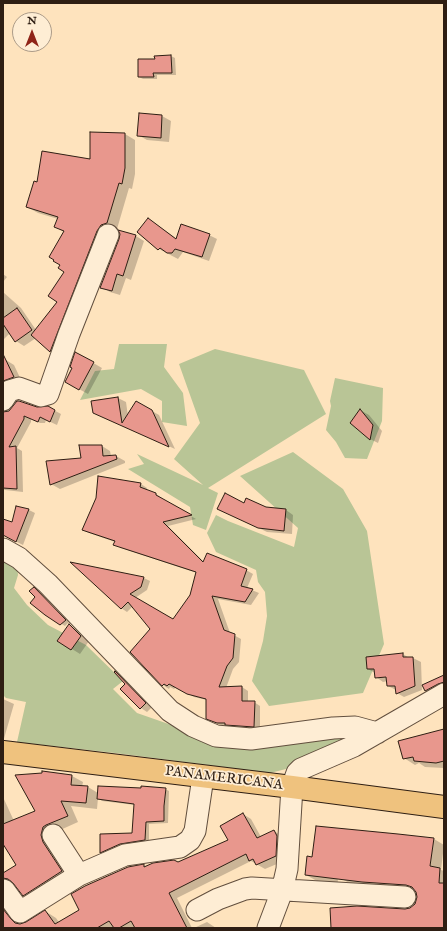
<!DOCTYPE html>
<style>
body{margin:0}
#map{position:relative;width:447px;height:931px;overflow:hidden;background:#fee3bd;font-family:"IM FELL English",serif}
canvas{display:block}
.frame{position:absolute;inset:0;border:4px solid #2e1e13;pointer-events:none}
.north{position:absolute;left:12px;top:12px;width:40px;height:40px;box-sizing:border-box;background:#feedd4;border:1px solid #ab9a87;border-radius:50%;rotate:0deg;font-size:11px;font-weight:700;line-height:16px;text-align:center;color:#2e1e13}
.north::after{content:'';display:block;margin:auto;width:14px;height:18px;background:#8f2418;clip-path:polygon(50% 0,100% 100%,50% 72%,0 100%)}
</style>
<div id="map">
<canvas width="447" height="931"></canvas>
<div class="frame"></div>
<div class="north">N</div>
</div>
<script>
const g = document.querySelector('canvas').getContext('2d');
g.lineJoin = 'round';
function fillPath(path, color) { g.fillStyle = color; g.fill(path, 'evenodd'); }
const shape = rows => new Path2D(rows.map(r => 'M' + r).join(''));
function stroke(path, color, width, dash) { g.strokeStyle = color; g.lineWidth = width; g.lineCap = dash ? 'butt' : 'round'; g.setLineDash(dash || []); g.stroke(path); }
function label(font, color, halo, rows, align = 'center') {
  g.font = font + ' "IM FELL English",serif'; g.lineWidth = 3.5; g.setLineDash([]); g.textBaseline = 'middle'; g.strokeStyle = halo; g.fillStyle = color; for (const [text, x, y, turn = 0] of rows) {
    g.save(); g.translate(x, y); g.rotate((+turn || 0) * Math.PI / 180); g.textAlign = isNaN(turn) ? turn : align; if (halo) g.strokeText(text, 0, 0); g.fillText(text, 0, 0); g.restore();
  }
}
const green = shape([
 [119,344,167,344,164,367,183,393,187,426,162,422,162,401,141,389,80,400,95,371,114,369],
 [215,349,304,370,326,414,208,488,218,493,206,530,193,525,190,507,128,469,144,464,137,454,203,485,174,459,200,423,179,364],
 [335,378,383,388,382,421,367,459,345,458,336,442,326,430,331,406,330,401],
 [293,452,343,489,367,531,384,644,363,693,269,706,252,681,263,641,267,616,265,592,258,582,256,570,216,552,207,533,216,515,228,521,294,547,298,528,240,476],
 [3,557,17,564,18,575,14,588,27,605,48,625,86,645,123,681,113,689,137,713,203,736,360,734,290,768,270,773,115,753,17,742,26,702,6,698,3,695]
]);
const shadow = shape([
 [171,56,175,58,176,75,157,75,157,79,143,79,139,77,156,60],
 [140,114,162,116,171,121,169,142,147,140,138,135],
 [125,134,135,140,135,174,132,189,129,188,117,229,111,231,60,357,51,351,36,338,24,346,16,341,10,333,3,340,3,292,21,308,36,330,58,301,65,271,64,232,55,227,58,219,38,213,27,207,38,183,91,160],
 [149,219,177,239,209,235,217,239,209,261,183,252,178,259,159,249],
 [136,236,144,241,131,280,126,278,120,295,110,292,101,287],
 [3,274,7,277,3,282],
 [76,353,102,368,88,394,66,382,74,368],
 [6,360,14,365,22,382,3,396,3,362],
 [118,398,126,402,128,416,136,402,159,415,175,449,94,412,92,402],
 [48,407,61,414,57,425,46,420,45,423,40,423,31,419,31,422,17,448,22,451,23,492,5,490,3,489,3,418,37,408],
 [360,410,369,415,382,431,378,443,370,439,351,423],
 [102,446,110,451,111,456,116,456,125,461,125,463,60,489,51,484,82,459],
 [99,477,141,484,147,488,146,491,156,494,162,498,161,499,196,519,168,526,204,562,246,570,253,574,247,588,259,593,251,605,218,599,230,633,241,639,239,662,233,669,226,688,242,687,248,691,248,702,254,702,260,706,260,729,232,728,230,726,224,726,213,722,207,718,207,700,194,697,176,687,174,689,170,687,169,689,163,685,132,652,151,629,133,606,127,612,121,608,73,564,144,578,150,581,147,590,135,598,173,620,191,595,197,573,121,548,115,544,115,542,89,533,83,530,97,498],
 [245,504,266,508,286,510,293,515,292,534,267,532,226,512],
 [29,510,35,513,23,545,3,535,3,520,12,523],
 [34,588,38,591,69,622,65,626,46,614,36,597],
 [69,625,77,630,89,641,80,654,72,649],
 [403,654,409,658,413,658,421,662,422,690,404,697,397,693,396,690,388,686,388,681,383,682,376,677,375,673,368,669],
 [116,673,122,676,152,707,147,712,141,708,127,684],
 [444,676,444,690,434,696,425,691],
 [3,699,14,704,3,742],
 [444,730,444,768,425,767,419,763,415,765,404,758],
 [72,776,83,782,82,787,88,787,98,793,165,789,169,791,168,823,149,824,149,842,105,854,101,852,133,834,135,805,102,801,98,798,97,809,71,806,78,822,58,831,72,878,35,901,24,895,14,884,8,886,3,895,3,874,17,865,3,844,3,797,14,821,36,812],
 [243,814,251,819,261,837,274,831,282,836,284,861,265,869,251,861,177,898,192,928,164,928,154,916,134,928,84,928,129,868,178,863,229,841],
 [434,839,444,845,441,870,444,871,444,928,352,928,410,909,416,904,418,897,416,891,353,885,342,879,337,866,338,883,317,881,306,875,313,858],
 [3,899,5,904,20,925,45,911,56,918,63,928,3,928],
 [207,922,216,928,194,928]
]);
const building = shape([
 [171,55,172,73,153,73,154,77,138,77,138,59,155,59,154,56,171,55],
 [139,113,162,115,161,138,137,136,139,113],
 [90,132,125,133,125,168,122,184,119,183,107,223,101,225,97,231,50,352,31,335,57,302,48,296,64,272,58,268,60,265,53,261,54,260,49,257,64,231,54,227,58,217,26,207,34,181,37,182,42,151,90,159,90,132],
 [148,218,176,239,181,224,210,234,202,257,175,249,172,253,167,253,160,248,158,250,137,232,148,218],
 [118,230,136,235,123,276,117,274,112,291,100,288,119,239,120,234,118,230],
 [17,308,32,330,15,342,3,324,3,318,17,308],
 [75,352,94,362,79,390,65,382,72,368,70,367,75,352],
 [3,354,14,377,3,381,3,354],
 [118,397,122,423,136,401,152,410,169,447,93,413,91,401,118,397],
 [17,401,19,401,37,407,48,406,55,410,50,422,40,417,38,422,24,416,24,419,9,447,16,446,17,489,3,488,3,412,9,411,17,401],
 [360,409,373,425,370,440,350,423,360,409],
 [79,445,102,445,103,456,116,455,117,459,50,485,46,461,81,458,79,445],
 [98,476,141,483,140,487,156,493,156,495,192,515,163,522,203,562,207,553,247,569,241,586,253,589,245,602,212,596,224,630,235,634,233,658,227,666,219,687,242,686,242,701,255,701,254,727,225,725,225,723,217,723,206,719,206,699,187,694,169,684,167,686,164,684,162,686,130,652,150,629,128,602,121,609,70,562,144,577,141,587,130,594,173,619,190,595,196,572,113,545,115,541,82,530,96,498,98,476],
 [225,493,244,503,246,498,266,507,286,509,284,531,258,528,217,509,225,493],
 [16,506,29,509,16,542,3,535,3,519,12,522,16,506],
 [34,587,66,620,60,625,45,615,30,603,35,597,29,591,34,587],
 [69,624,81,636,71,650,57,641,69,624],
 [403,653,403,657,413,657,415,686,396,694,395,686,387,686,386,677,375,678,374,669,367,669,366,657,403,653],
 [115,671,146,703,140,709,120,689,125,684,114,672,115,671],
 [444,675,444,682,438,684,425,691,422,685,444,675],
 [444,729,444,761,436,763,414,761,413,757,403,759,398,741,444,729],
 [42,771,72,775,71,785,88,786,86,803,61,801,68,816,46,825,43,827,41,835,43,842,62,871,23,896,13,883,8,879,3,878,3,873,16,865,3,844,3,824,35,811,15,775,42,773,42,771],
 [98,786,141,788,141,786,166,788,164,806,164,821,146,822,145,840,120,844,100,853,100,834,132,833,134,804,97,799,98,786],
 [243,813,257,838,274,830,277,836,276,856,256,865,253,859,249,861,246,854,169,893,187,928,135,928,131,921,119,928,114,928,109,921,97,928,3,928,3,909,11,919,15,923,20,924,26,922,45,910,55,924,79,910,71,894,85,886,128,867,144,864,144,867,153,863,174,860,178,862,228,840,220,826,243,813],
 [316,826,398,834,434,838,430,866,440,868,439,883,444,883,444,928,331,928,330,908,357,906,405,909,410,908,415,904,417,897,416,892,412,887,406,885,362,882,305,875,307,856,312,857,316,826]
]);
const minor = shape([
 [3,400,9,391,19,388,41,396,48,394,69,334,108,235],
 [3,549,19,558,48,584,170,711,193,726,216,736,251,739,333,728,355,727,377,733],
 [53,835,79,875],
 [4,890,20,912,79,875,125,855,180,847,190,840,195,831,203,777],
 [197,910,218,899,245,889,252,888,405,897],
 [268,928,282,891,287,869,292,787,297,773,301,769,354,746,444,694]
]);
const major = shape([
 [3,752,292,787,444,807]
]);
const streetNames = [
 ["PANAMERICANA",224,779,7]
];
fillPath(green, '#b9c596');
fillPath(shadow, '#0003');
fillPath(building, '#e8978d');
stroke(building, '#2e1e13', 1);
stroke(minor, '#624f3e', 23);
stroke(major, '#2e1e13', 24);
stroke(minor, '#feedd4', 21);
stroke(major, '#efc27e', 22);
label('14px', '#2e1e13', '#feedd4', streetNames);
</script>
